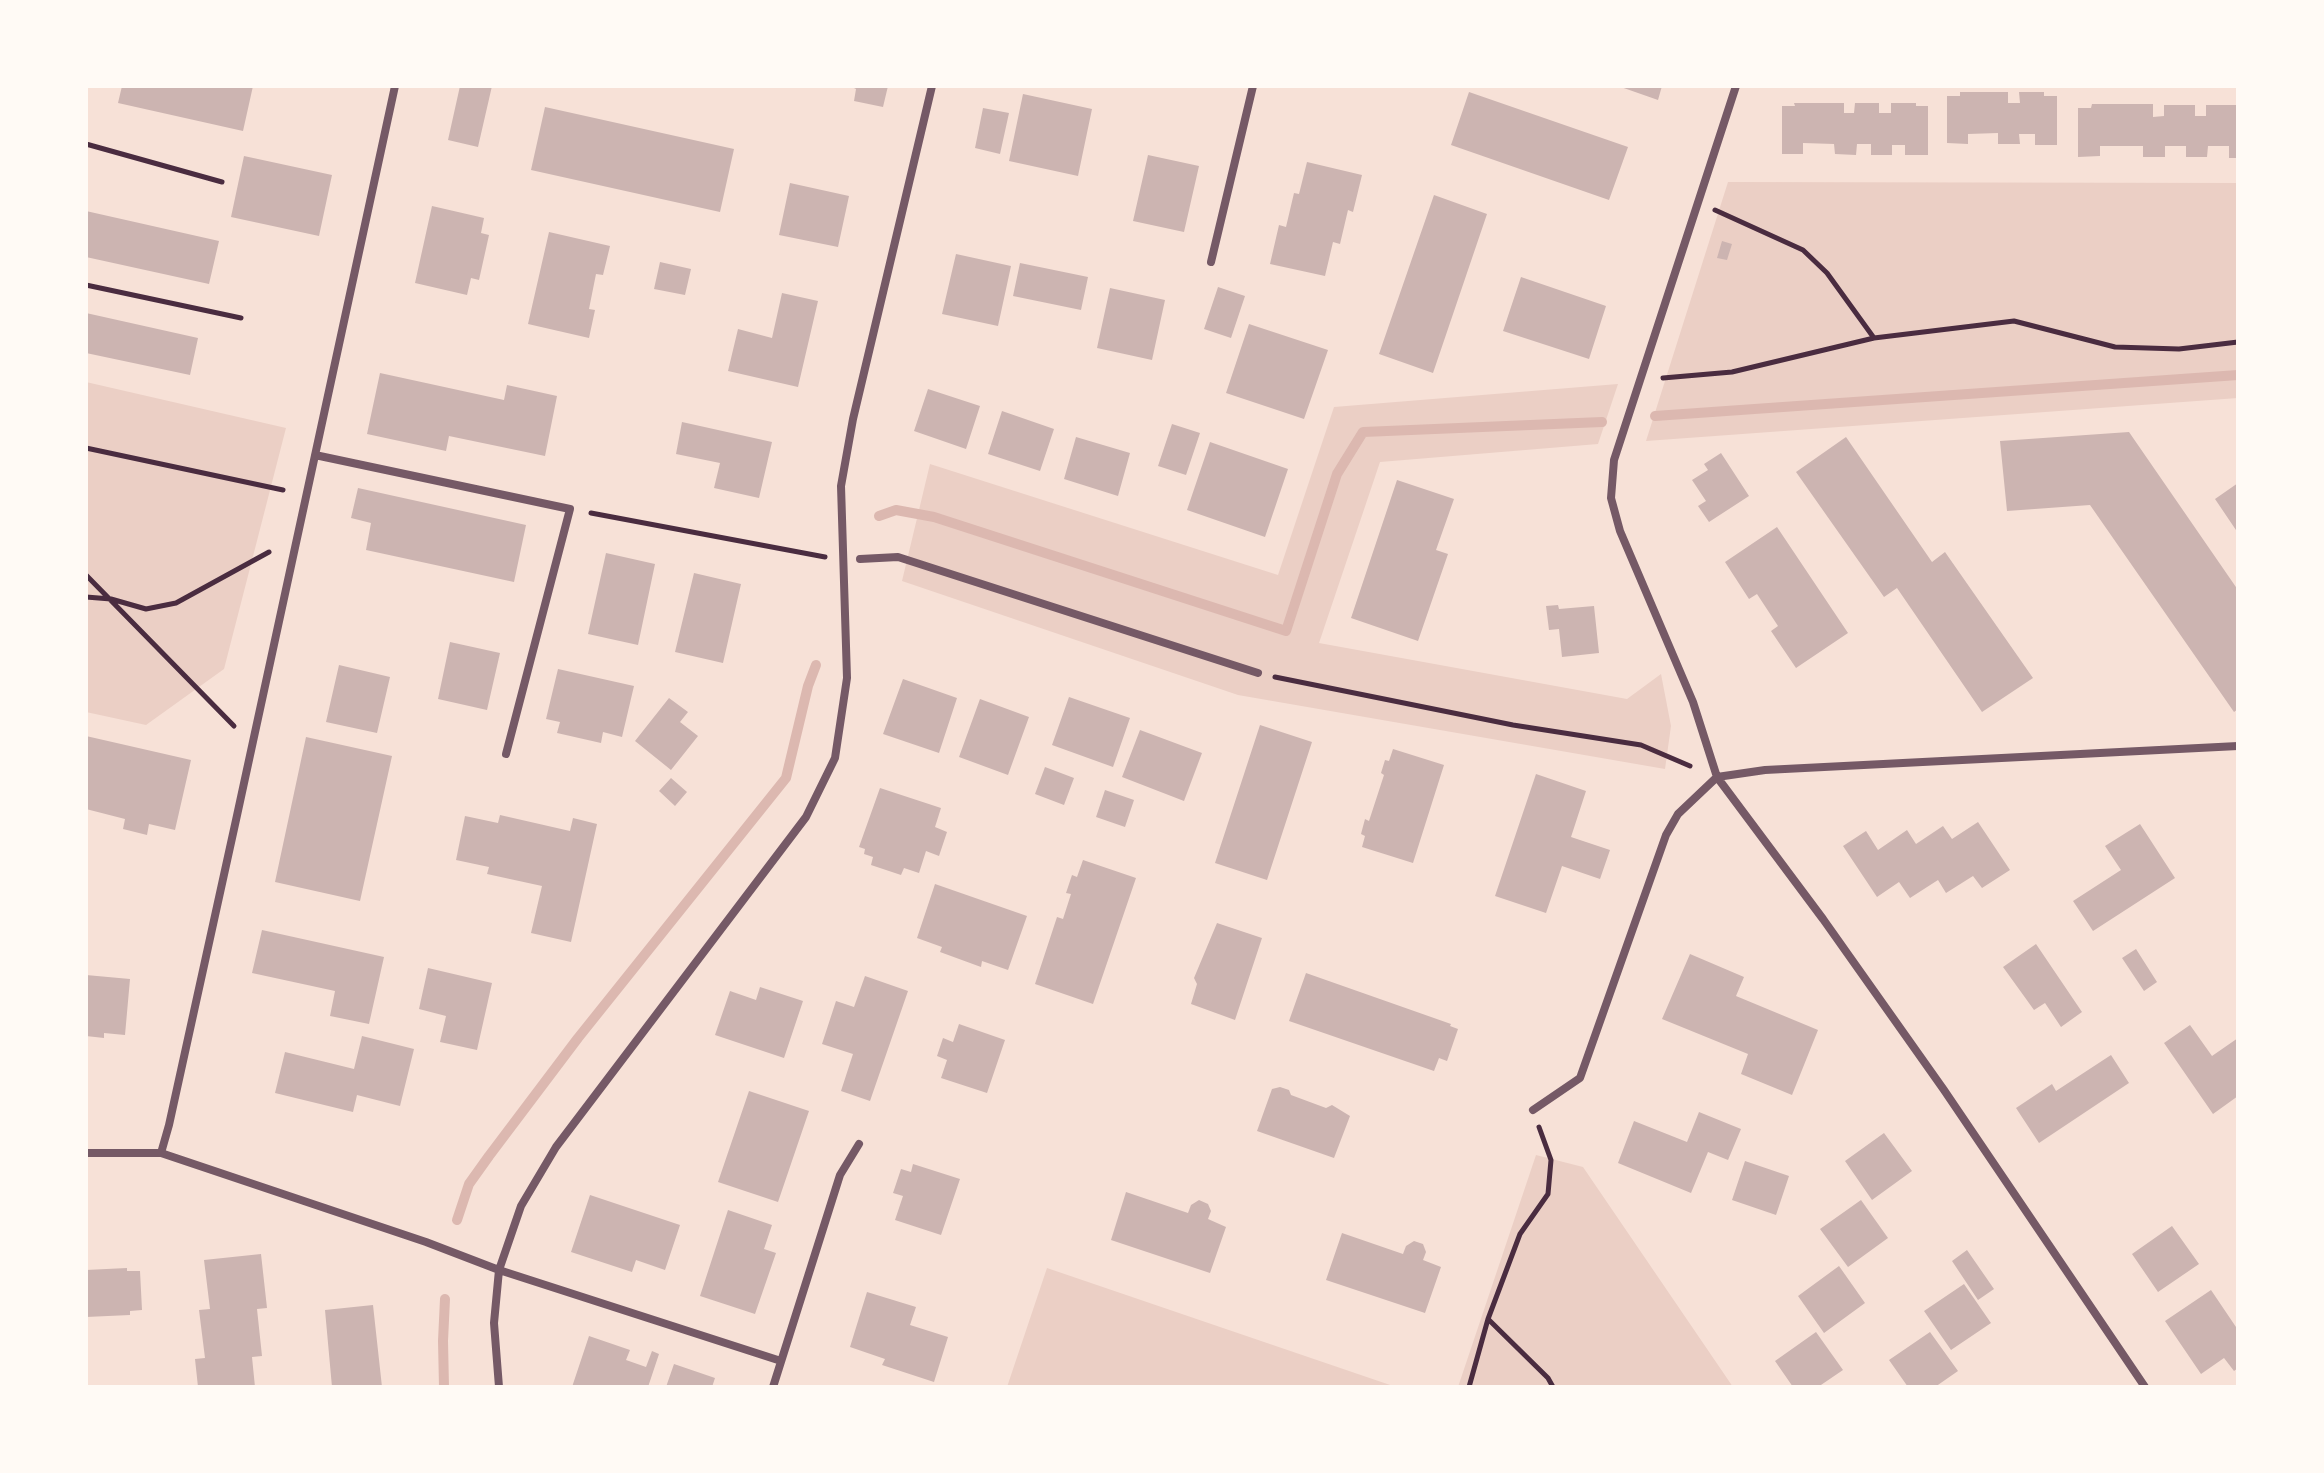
<!DOCTYPE html>
<style>
body{margin:0}
#map{position:relative;width:2324px;height:1473px;overflow:hidden;background:#f7e1d7;font-family:"Zilla Slab",serif}
canvas{display:block}
.frame{position:absolute;inset:0;border:88px solid #fffaf5;pointer-events:none}
</style>
<div id="map">
<canvas width="2324" height="1473"></canvas>
<div class="frame"></div>
</div>
<script>
const g = document.querySelector('canvas').getContext('2d');
g.lineJoin = 'round';
function fillPath(path, color) { g.fillStyle = color; g.fill(path, 'evenodd'); }
const shape = rows => new Path2D(rows.map(r => 'M' + r).join(''));
function stroke(path, color, width, dash) { g.strokeStyle = color; g.lineWidth = width; g.lineCap = dash ? 'butt' : 'round'; g.setLineDash(dash || []); g.stroke(path); }
const green = shape([
 [1728,182,2238,183,2238,398,1646,441],
 [86,382,286,428,224,669,146,725,86,712],
 [1618,384,1598,444,1380,462,1319,643,1627,699,1661,674,1671,726,1665,769,1238,695,902,581,930,464,1278,575,1334,407],
 [1536,1155,1583,1167,1733,1387,1458,1387],
 [1047,1268,1396,1387,1007,1387]
]);
const stream = shape([
 [1655,416,2238,375],
 [879,516,896,510,934,517,1286,631,1337,474,1363,432,1602,422],
 [457,1220,469,1184,489,1156,578,1038,786,778,808,686,816,665],
 [444,1387,443,1341,445,1299]
]);
const building = shape([
 [122,86,253,86,243,131,118,103],
 [460,86,492,86,478,147,448,140],
 [850,86,888,86,883,107,854,101,856,89],
 [1618,86,1662,86,1658,100],
 [1469,92,1628,147,1609,200,1451,145],
 [1960,92,2008,92,2008,103,2020,103,2019,92,2044,92,2044,96,2057,96,2057,145,2035,145,2035,134,2019,134,2020,144,1998,144,1998,133,1968,134,1968,144,1947,143,1947,96,1960,96],
 [1023,94,1092,109,1078,176,1009,161],
 [1794,103,1844,103,1844,113,1854,113,1855,103,1879,103,1879,113,1891,113,1891,103,1916,103,1916,106,1928,106,1928,155,1905,155,1905,145,1892,145,1892,155,1871,155,1871,144,1857,144,1856,155,1835,154,1834,144,1803,143,1803,154,1782,154,1782,106,1795,106],
 [2092,104,2153,104,2153,117,2164,116,2164,105,2195,105,2195,116,2206,116,2206,105,2238,105,2238,158,2229,158,2229,146,2208,146,2207,157,2186,157,2186,146,2165,146,2165,157,2143,157,2143,146,2100,146,2100,156,2078,157,2078,108,2091,108],
 [545,107,734,149,720,212,531,170],
 [983,108,1009,113,1000,154,975,148],
 [1148,155,1199,166,1184,232,1133,221],
 [244,156,332,175,319,236,231,217],
 [1307,162,1362,175,1353,212,1348,210,1340,244,1333,242,1325,276,1270,264,1279,225,1286,227,1294,193,1299,194],
 [790,183,849,196,838,247,779,235],
 [1434,195,1487,214,1433,373,1379,354],
 [432,206,484,218,481,233,489,235,479,280,471,278,467,295,415,283],
 [86,211,219,241,209,284,86,257],
 [549,232,610,246,603,275,596,274,589,309,595,310,589,338,528,324],
 [1722,241,1732,244,1727,260,1717,258],
 [956,254,1011,266,998,326,942,314],
 [660,262,691,269,685,295,654,289],
 [1020,263,1088,277,1081,310,1013,296],
 [1521,277,1606,306,1589,359,1503,331],
 [1218,287,1245,296,1231,338,1204,329],
 [1110,288,1165,300,1152,360,1097,348],
 [782,293,818,301,798,387,728,371,738,329,772,338],
 [86,313,198,338,190,375,86,353],
 [1249,324,1328,350,1304,419,1226,393],
 [380,373,504,400,507,385,557,396,545,456,449,436,446,451,367,434],
 [928,389,980,406,966,449,914,431],
 [1002,411,1054,429,1040,471,988,454],
 [682,422,772,442,759,498,714,488,720,463,676,454],
 [1172,424,1200,433,1186,475,1158,466],
 [2129,432,2238,590,2238,709,2234,712,2090,505,2007,511,2000,441],
 [1076,437,1130,453,1118,496,1064,479],
 [1846,437,1932,562,1945,552,2033,678,1982,712,1897,588,1884,597,1796,472],
 [1210,442,1288,469,1265,537,1187,510],
 [1721,453,1749,496,1709,522,1698,506,1706,501,1692,480,1708,470,1704,464],
 [1397,480,1454,499,1436,550,1448,554,1418,641,1351,618],
 [2238,483,2238,533,2215,499],
 [358,488,526,525,514,582,366,550,371,523,351,518],
 [1777,527,1848,633,1796,668,1771,631,1778,626,1757,594,1749,599,1725,562],
 [606,553,655,564,638,645,588,634],
 [694,573,741,584,723,663,675,652],
 [1558,605,1559,609,1594,606,1599,653,1562,657,1559,629,1549,630,1546,606],
 [450,642,500,653,487,710,438,699],
 [339,665,390,677,377,733,326,722],
 [558,669,634,686,622,737,603,732,601,743,557,733,560,722,546,719],
 [903,679,957,698,939,753,883,734],
 [1069,697,1130,718,1113,767,1052,745],
 [669,698,688,712,680,722,698,736,671,770,635,741],
 [980,699,1029,717,1008,775,959,757],
 [1260,725,1312,742,1267,880,1215,863],
 [1140,730,1202,753,1184,801,1122,777],
 [86,736,191,760,175,830,149,824,147,835,123,829,125,819,86,809],
 [306,737,392,756,360,901,275,882],
 [1393,749,1444,765,1413,863,1362,847,1365,836,1361,834,1365,819,1369,821,1384,775,1381,773,1385,760,1389,761],
 [1045,767,1074,778,1064,805,1035,794],
 [1536,774,1586,791,1571,837,1610,850,1600,879,1562,866,1546,913,1495,896],
 [671,778,687,792,675,806,659,791],
 [880,788,941,808,935,827,947,832,939,856,926,851,919,873,904,868,901,875,871,865,873,857,864,854,865,849,859,847],
 [1105,790,1134,800,1125,827,1096,817],
 [500,815,570,831,573,818,597,824,571,942,531,933,542,886,487,874,489,867,456,860,465,816,498,823],
 [1978,822,2010,870,1982,888,1973,876,1946,893,1938,880,1910,898,1899,882,1877,897,1843,846,1866,831,1878,850,1907,830,1916,844,1943,826,1952,839],
 [2140,824,2175,878,2093,931,2073,901,2121,870,2105,846],
 [1083,860,1136,878,1093,1004,1035,984,1057,917,1063,919,1071,894,1066,893,1072,875,1077,877],
 [935,884,1027,916,1008,970,982,961,981,967,940,952,942,947,917,938],
 [1217,923,1262,938,1235,1020,1191,1004,1197,984,1194,978],
 [262,930,384,957,369,1024,330,1016,335,991,252,973],
 [2036,944,2082,1012,2061,1027,2045,1003,2034,1010,2003,967],
 [2136,949,2157,982,2144,991,2122,958],
 [1690,954,1744,977,1736,996,1818,1030,1792,1095,1741,1074,1748,1054,1662,1019],
 [428,968,492,983,477,1050,440,1042,446,1016,419,1009],
 [1306,973,1451,1024,1450,1026,1458,1029,1447,1061,1439,1058,1434,1071,1289,1021],
 [86,975,130,979,125,1035,104,1033,104,1038,86,1036],
 [865,976,908,991,870,1101,841,1091,853,1054,822,1044,836,1001,854,1007],
 [760,987,803,1001,784,1058,715,1035,730,991,756,1000],
 [959,1024,1005,1040,987,1093,941,1078,947,1060,937,1056,943,1038,953,1042],
 [2190,1025,2212,1056,2238,1038,2238,1096,2213,1114,2164,1043],
 [362,1036,414,1049,400,1106,357,1095,353,1112,275,1093,285,1052,354,1069],
 [2111,1055,2129,1083,2039,1143,2016,1108,2052,1084,2056,1091],
 [1280,1087,1289,1090,1291,1095,1326,1108,1332,1105,1350,1116,1334,1158,1257,1131,1272,1089],
 [749,1091,809,1111,778,1202,718,1182],
 [1699,1112,1741,1129,1728,1160,1708,1152,1691,1193,1618,1163,1634,1121,1687,1142],
 [1884,1133,1912,1171,1872,1200,1845,1161],
 [1745,1161,1789,1176,1776,1215,1732,1200],
 [913,1164,960,1179,941,1235,895,1220,903,1196,893,1193,901,1169,911,1172],
 [1126,1192,1188,1213,1191,1205,1199,1200,1208,1204,1211,1211,1208,1219,1226,1227,1210,1273,1111,1240],
 [590,1195,680,1225,665,1270,636,1260,632,1272,571,1252],
 [1861,1200,1888,1238,1848,1267,1820,1229],
 [728,1210,772,1225,764,1249,776,1253,755,1314,700,1296],
 [2172,1226,2199,1264,2158,1292,2132,1254],
 [1342,1233,1403,1254,1406,1246,1414,1241,1423,1244,1426,1252,1423,1260,1441,1267,1425,1313,1326,1280],
 [1967,1250,1994,1289,1978,1300,1952,1261],
 [261,1254,267,1308,257,1309,262,1356,252,1357,255,1387,198,1387,195,1359,205,1358,199,1310,210,1309,204,1260],
 [1839,1266,1865,1303,1824,1333,1798,1296],
 [127,1268,127,1271,140,1271,142,1310,130,1311,130,1315,86,1317,86,1270],
 [1964,1284,1991,1323,1951,1350,1924,1311],
 [2211,1290,2236,1327,2238,1326,2238,1368,2234,1371,2224,1358,2201,1374,2165,1321],
 [867,1292,916,1307,910,1325,948,1337,934,1382,882,1365,885,1359,850,1347],
 [373,1305,382,1387,332,1387,325,1310],
 [1816,1332,1843,1370,1818,1387,1793,1387,1775,1361],
 [1930,1332,1958,1371,1935,1387,1908,1387,1889,1360],
 [589,1336,630,1350,626,1360,646,1367,652,1351,659,1354,648,1387,572,1387],
 [674,1364,715,1378,712,1387,666,1387]
]);
const path = shape([
 [86,144,222,182],
 [1715,210,1803,250,1827,273,1874,338,2014,321,2115,347,2179,349,2238,342],
 [86,285,241,318],
 [1663,378,1732,372,1874,338],
 [86,448,283,490],
 [591,513,825,557],
 [86,575,234,726],
 [86,597,111,599,146,609,176,603,269,552],
 [1275,677,1513,725,1641,745,1690,766],
 [1488,1319,1548,1378,1553,1387],
 [1469,1387,1488,1319,1520,1234,1548,1194,1551,1160,1539,1127]
]);
const minor = shape([
 [1736,86,1614,460,1611,498,1620,531,1693,702,1717,777,1823,919,1944,1090,2145,1387],
 [1211,262,1253,86],
 [315,455,570,509,506,754],
 [860,559,898,557,1258,673],
 [1533,1110,1580,1078,1666,835,1678,814,1717,777,1765,770,2238,746],
 [86,1153,161,1153,426,1242,499,1270,781,1361],
 [161,1153,169,1125,236,820,395,86],
 [499,1387,494,1323,499,1270,521,1206,556,1147,806,817,835,758,847,678,841,486,853,419,932,86],
 [773,1387,840,1175,859,1144]
]);
fillPath(green, '#ebcfc5');
stroke(stream, '#dcb8b0', 10);
fillPath(building, '#ccb4b1');
stroke(path, '#4a2c40', 5);
stroke(minor, '#755966', 8);
</script>
